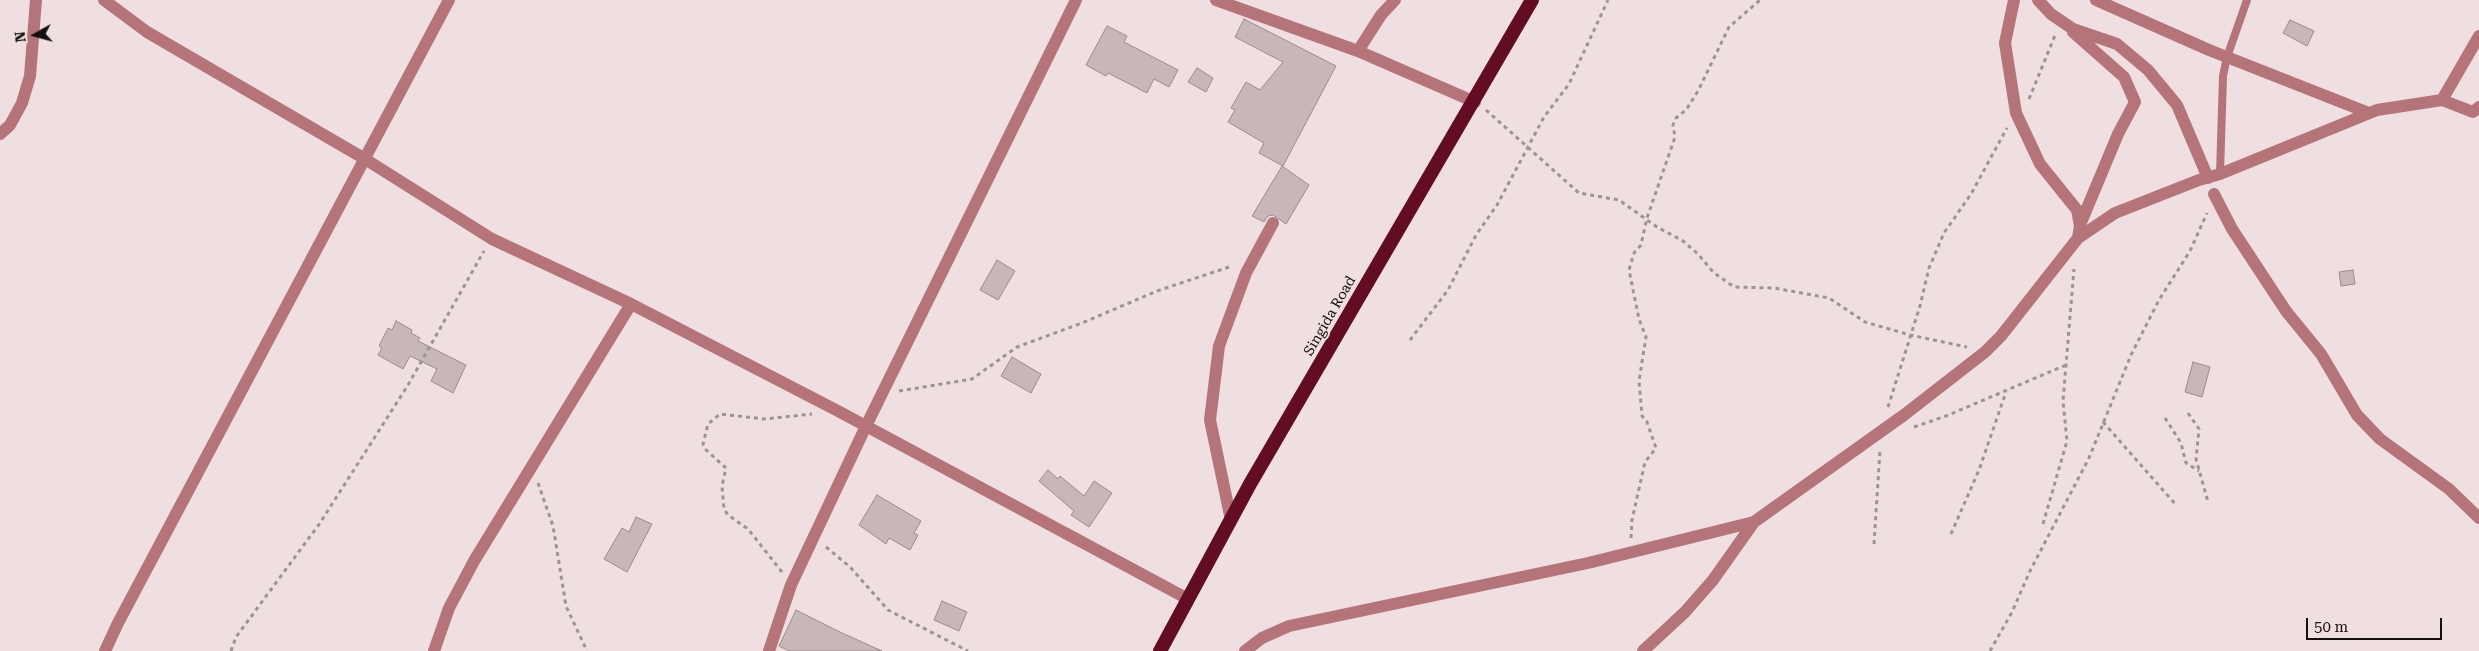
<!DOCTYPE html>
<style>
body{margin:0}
#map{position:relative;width:2479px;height:651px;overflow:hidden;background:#efdfe0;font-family:"Roboto Serif",serif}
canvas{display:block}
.north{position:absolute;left:10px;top:10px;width:50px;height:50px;-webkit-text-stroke:4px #efdfe0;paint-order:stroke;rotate:263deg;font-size:14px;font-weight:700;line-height:20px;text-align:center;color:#151010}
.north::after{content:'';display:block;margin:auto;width:18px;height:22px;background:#151010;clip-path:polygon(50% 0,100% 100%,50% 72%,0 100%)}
.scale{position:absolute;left:2306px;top:618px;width:136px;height:22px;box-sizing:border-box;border:2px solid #151010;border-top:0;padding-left:6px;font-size:15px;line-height:18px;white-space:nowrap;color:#151010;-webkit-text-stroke:4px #efdfe0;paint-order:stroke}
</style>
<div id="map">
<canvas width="2479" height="651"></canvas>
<div class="north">N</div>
<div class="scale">50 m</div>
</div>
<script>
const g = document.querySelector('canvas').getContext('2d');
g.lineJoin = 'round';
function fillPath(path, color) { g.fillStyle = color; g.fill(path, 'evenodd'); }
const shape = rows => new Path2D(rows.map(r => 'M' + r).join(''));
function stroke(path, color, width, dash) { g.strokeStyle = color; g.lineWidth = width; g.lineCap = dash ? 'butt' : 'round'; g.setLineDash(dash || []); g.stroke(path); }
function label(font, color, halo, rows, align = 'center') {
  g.font = font + ' "Roboto Serif",serif'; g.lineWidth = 4; g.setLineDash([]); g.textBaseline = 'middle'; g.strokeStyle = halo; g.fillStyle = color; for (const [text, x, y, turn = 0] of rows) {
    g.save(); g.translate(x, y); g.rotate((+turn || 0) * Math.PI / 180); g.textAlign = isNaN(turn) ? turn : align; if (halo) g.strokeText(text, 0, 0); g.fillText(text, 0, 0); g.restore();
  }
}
const building = shape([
 [1244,19,1336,66,1283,166,1259,153,1264,143,1228,122,1235,110,1231,108,1246,82,1260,90,1283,62,1235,37,1244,19],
 [2290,20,2314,31,2307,46,2283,33,2290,20],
 [1107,26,1127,36,1124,42,1178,70,1169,87,1154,79,1147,93,1108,73,1106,76,1086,65,1107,26],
 [1197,68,1213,78,1206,92,1188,82,1197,68],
 [1282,166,1309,185,1286,224,1273,215,1268,216,1264,222,1252,216,1282,166],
 [997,260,1015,271,998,300,980,290,997,260],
 [2353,270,2355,284,2341,286,2339,272,2353,270],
 [396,321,412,330,411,333,420,338,418,341,466,365,453,393,431,381,437,369,410,356,403,369,378,355,382,348,379,346,388,328,392,330,396,321],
 [1012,357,1041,374,1031,393,1001,376,1012,357],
 [2193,362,2210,367,2202,397,2185,392,2193,362],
 [1048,470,1058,479,1060,476,1084,496,1094,481,1112,493,1089,527,1071,515,1074,511,1039,481,1048,470],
 [877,495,921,521,914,533,918,535,910,550,889,538,886,544,859,525,877,495],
 [636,517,652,524,627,572,604,559,622,528,629,532,636,517],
 [942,601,967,612,959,631,934,620,942,601],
 [796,610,842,633,882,651,789,651,779,646,796,610]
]);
const path = shape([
 [2029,99,2056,33],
 [1486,110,1579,193,1619,200,1657,227,1683,241,1698,254,1713,272,1734,287,1774,288,1829,298,1865,322,1910,335,1967,347],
 [1410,340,1448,290,1476,235,1497,205,1544,117,1569,84,1608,0],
 [899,391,972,379,1017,347,1082,323,1157,291,1232,266],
 [1888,407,1920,306,1929,268,1944,233,1971,194,2007,128],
 [2188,413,2199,429,2196,459,2208,502],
 [2165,418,2181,443,2186,463,2199,471],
 [2103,422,2176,505],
 [1914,427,1946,416,2066,365],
 [538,483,553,526,566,606,587,651],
 [2043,524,2067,441,2063,401,2074,269],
 [1951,534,1979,470,2006,392],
 [1631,538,1632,520,1645,462,1656,448,1647,422,1642,416,1639,381,1646,337,1639,319,1629,270,1634,253,1641,245,1647,218,1675,137,1673,125,1676,118,1686,110,1698,91,1729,27,1760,0],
 [1874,544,1880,450],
 [826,547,850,567,888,610,968,651],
 [782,572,748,529,728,515,724,509,722,486,726,468,705,449,703,444,708,424,720,414,764,419,812,414],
 [231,651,236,637,320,523,408,385,484,251],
 [1990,651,2012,612,2030,571,2089,458,2131,355,2159,300,2190,251,2207,213]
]);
const service = shape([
 [2220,174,2223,76,2227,57,2247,0]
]);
const minor = shape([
 [104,0,147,32,365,159,492,239,631,304,838,411,1188,599],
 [1216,0,1358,51,1475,102],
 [2014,0,2005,43,2016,113,2040,164,2077,210,2080,226,2078,238],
 [2038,0,2051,14,2073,29,2117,44,2148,70,2177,105,2208,178],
 [2096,0,2209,50,2369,113],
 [2073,32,2124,77,2135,102,2118,134,2080,225],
 [1358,51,1381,15,1395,0],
 [2442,100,2479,36],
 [0,134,10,125,22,103,30,76,36,0],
 [2214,194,2232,229,2286,311,2321,354,2357,415,2380,439,2449,489,2479,518],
 [1231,520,1210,420,1219,346,1246,273,1273,223],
 [105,651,118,623,449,0],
 [434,651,449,608,474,561,631,304],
 [769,651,791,585,866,426,1076,0],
 [1245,651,1262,638,1289,626,1588,563,1754,522],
 [1643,651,1685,612,1713,580,1754,522,1904,415,1985,352,2001,336,2078,238,2115,213,2199,180,2220,174,2377,110,2442,100,2473,112,2479,107]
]);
const trunk = shape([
 [1160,651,1250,484,1532,0]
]);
const streetNames = [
 ["Singida Road",1330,316,-60]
];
fillPath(building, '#c7b7b8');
stroke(building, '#9a8b8c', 1);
stroke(path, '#9e9393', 3, [4, 4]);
stroke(service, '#b5747a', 8);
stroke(minor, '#b5747a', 12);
stroke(trunk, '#620d22', 14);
label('14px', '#151010', '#efdfe0', streetNames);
</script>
